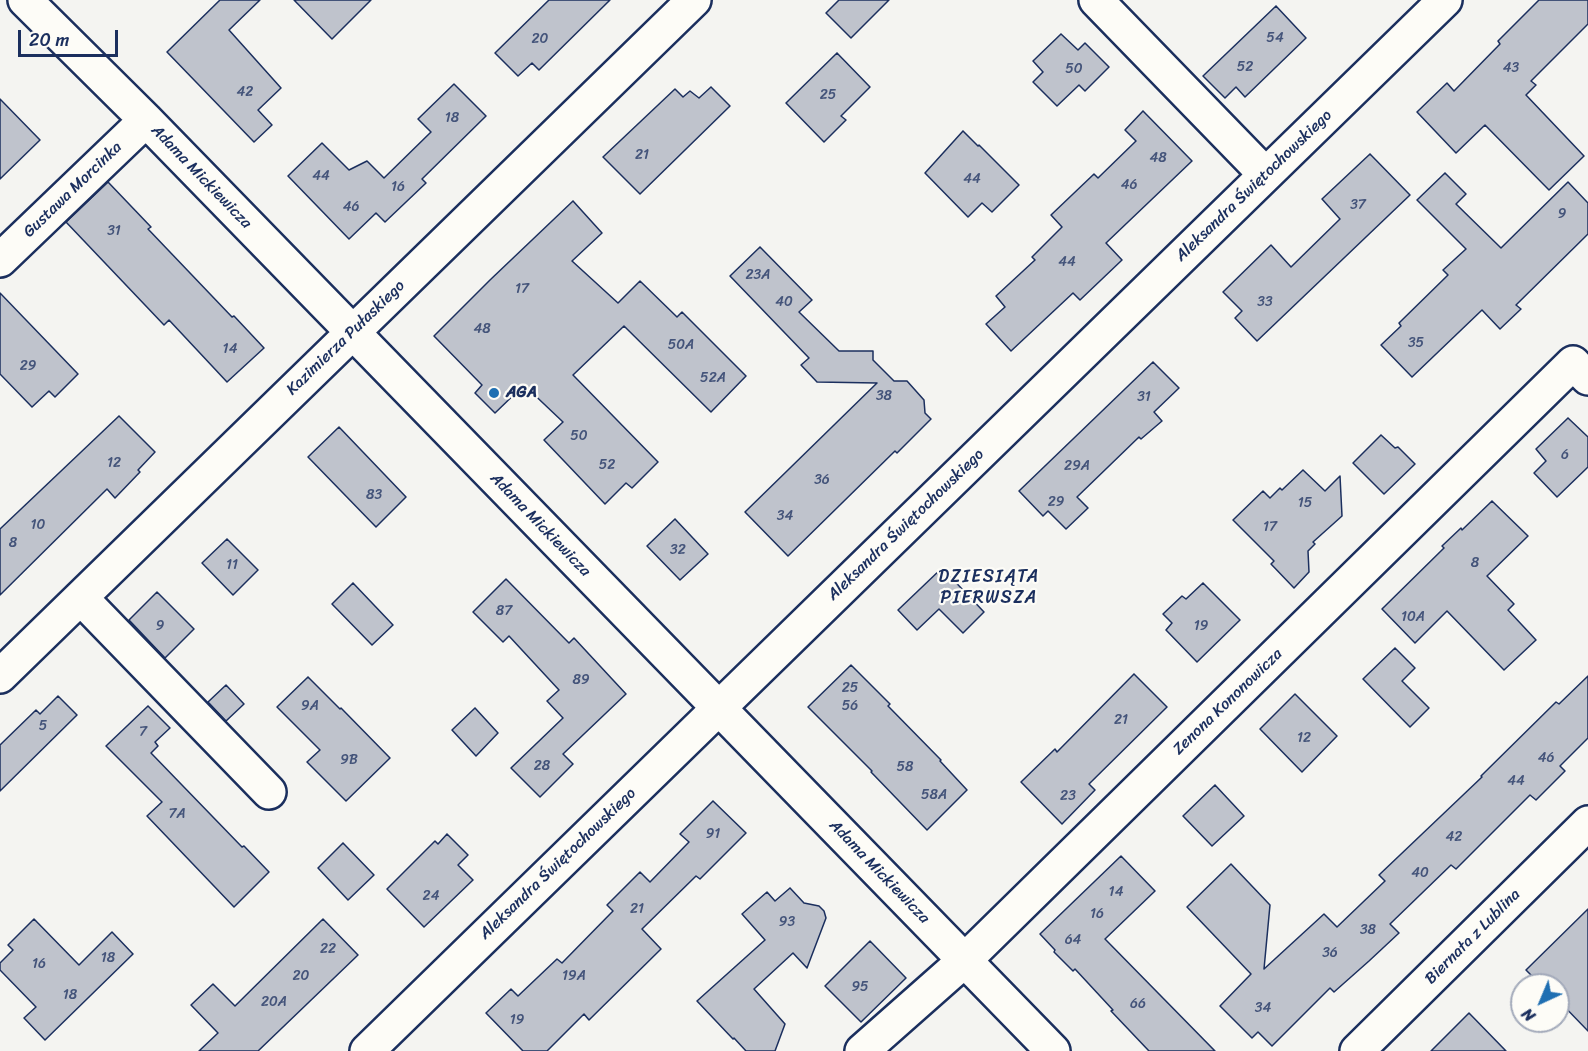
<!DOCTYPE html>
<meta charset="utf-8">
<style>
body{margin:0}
#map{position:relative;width:1588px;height:1051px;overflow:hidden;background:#f4f4f1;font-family:Sriracha,sans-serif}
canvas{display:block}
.north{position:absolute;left:1510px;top:973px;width:60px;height:60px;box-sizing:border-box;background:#fdfcf7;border:2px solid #a3aaba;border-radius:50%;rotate:224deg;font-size:16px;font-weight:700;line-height:24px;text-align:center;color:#1b2f5e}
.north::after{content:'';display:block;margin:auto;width:21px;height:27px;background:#1f6fb2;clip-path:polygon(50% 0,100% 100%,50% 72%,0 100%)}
.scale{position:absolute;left:18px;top:30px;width:100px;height:27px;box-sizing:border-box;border:3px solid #1b2f5e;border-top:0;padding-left:8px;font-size:18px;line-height:21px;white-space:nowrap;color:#1b2f5e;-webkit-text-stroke:4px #fdfcf7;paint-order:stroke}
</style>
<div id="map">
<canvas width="1588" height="1051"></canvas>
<div class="north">N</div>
<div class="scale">20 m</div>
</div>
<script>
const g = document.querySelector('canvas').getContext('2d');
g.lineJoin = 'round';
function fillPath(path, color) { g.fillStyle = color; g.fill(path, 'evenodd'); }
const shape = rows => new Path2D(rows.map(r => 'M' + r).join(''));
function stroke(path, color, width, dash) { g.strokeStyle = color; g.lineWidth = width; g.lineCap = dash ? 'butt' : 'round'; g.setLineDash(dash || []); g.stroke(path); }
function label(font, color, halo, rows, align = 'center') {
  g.font = font + ' Sriracha,sans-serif'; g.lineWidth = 4.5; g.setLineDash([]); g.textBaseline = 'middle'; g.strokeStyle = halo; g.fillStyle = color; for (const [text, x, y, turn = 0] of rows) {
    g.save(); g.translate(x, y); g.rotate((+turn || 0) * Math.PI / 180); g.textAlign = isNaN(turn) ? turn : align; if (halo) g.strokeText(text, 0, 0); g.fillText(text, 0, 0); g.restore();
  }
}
const building = shape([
 [220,0,260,0,229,30,281,88,258,110,272,125,254,142,167,52,220,0],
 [294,0,371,0,332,39,294,0],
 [549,0,610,0,539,70,532,63,518,76,495,53,549,0],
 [839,0,889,0,851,38,826,13,839,0],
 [1539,0,1588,0,1588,24,1531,81,1536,85,1526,95,1584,156,1549,190,1485,125,1456,153,1417,112,1447,83,1454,91,1500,44,1498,41,1539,0],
 [1276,6,1306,38,1245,97,1236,87,1225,98,1203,76,1276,6],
 [1061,34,1078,50,1085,43,1109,67,1085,91,1079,85,1057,106,1033,82,1043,72,1033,61,1061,34],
 [837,53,870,87,841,116,846,120,824,142,786,103,837,53],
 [454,84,486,116,422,179,426,183,385,222,376,213,349,239,288,176,322,143,349,170,367,161,384,178,431,132,418,119,454,84],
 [711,87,730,106,640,194,603,157,675,89,683,97,690,91,699,98,711,87],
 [0,99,40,140,0,179,0,99],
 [1143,111,1192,161,1106,243,1122,260,1080,300,1073,293,1011,351,986,324,1005,307,996,296,1035,260,1032,257,1062,227,1051,215,1094,174,1098,178,1136,141,1125,130,1143,111],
 [963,131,978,146,979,145,1019,185,992,212,982,203,968,217,925,173,963,131],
 [1370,154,1410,195,1257,341,1235,318,1242,311,1223,292,1271,245,1291,267,1340,219,1322,199,1370,154],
 [1445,173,1466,194,1456,204,1501,248,1568,182,1588,203,1588,234,1516,305,1521,309,1500,329,1482,310,1412,377,1381,345,1401,326,1399,323,1448,275,1443,270,1466,249,1417,200,1445,173],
 [108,182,151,227,148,229,232,317,234,316,264,348,227,382,169,320,164,325,66,222,108,182],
 [573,201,602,233,572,261,618,303,640,281,677,317,682,312,746,376,711,412,624,326,573,375,658,462,632,488,626,483,605,504,544,440,563,422,524,385,495,413,475,393,482,385,434,336,490,280,573,201],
 [760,247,812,300,799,312,839,351,873,351,873,360,894,381,907,381,924,400,925,413,931,419,897,453,895,451,788,556,745,512,877,383,817,382,801,365,809,358,730,276,760,247],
 [0,293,78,374,55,397,49,391,32,407,0,374,0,293],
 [1153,362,1179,388,1154,412,1162,421,1141,439,1139,437,1077,497,1088,508,1066,529,1048,511,1043,516,1019,491,1153,362],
 [119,416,155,452,138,470,140,472,115,498,107,489,0,595,0,529,119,416],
 [1568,418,1588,437,1588,467,1557,497,1534,473,1546,461,1536,449,1568,418],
 [339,427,406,497,376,527,308,457,339,427],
 [1381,435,1395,448,1398,447,1415,464,1384,494,1353,463,1381,435],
 [1303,470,1325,491,1340,476,1342,516,1313,542,1315,544,1308,551,1309,572,1294,588,1271,564,1274,561,1233,520,1263,491,1270,498,1280,488,1282,490,1303,470],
 [1492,501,1528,536,1487,576,1514,604,1508,610,1536,640,1504,670,1447,611,1415,643,1382,609,1444,548,1442,546,1461,528,1462,530,1492,501],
 [675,519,708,554,680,580,647,546,675,519],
 [227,539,258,570,233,595,202,563,227,539],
 [942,568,984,612,963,633,939,609,917,630,898,610,942,568],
 [506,579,569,643,574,638,626,694,563,754,573,764,540,797,511,768,563,718,547,701,559,690,509,636,503,642,473,612,506,579],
 [353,583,393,625,372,645,332,604,353,583],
 [1203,583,1240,620,1197,662,1166,630,1172,623,1163,614,1182,596,1186,599,1203,583],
 [157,592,194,629,165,658,129,620,157,592],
 [1395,648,1415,668,1402,681,1429,708,1410,727,1363,679,1395,648],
 [851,665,890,704,888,706,941,760,940,761,967,790,927,830,871,772,872,771,808,707,851,665],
 [1134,674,1167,707,1089,784,1095,790,1062,824,1021,782,1055,749,1057,752,1134,674],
 [1588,676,1588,738,1560,766,1565,771,1536,800,1530,795,1456,869,1451,865,1390,924,1399,933,1369,961,1334,992,1330,988,1272,1046,1258,1032,1252,1038,1220,1006,1251,974,1187,907,1231,864,1270,905,1264,969,1324,914,1337,927,1385,881,1379,875,1482,777,1481,776,1556,702,1559,704,1588,676],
 [308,677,340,709,341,708,390,758,346,801,307,762,320,750,277,707,308,677],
 [226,685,244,704,226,721,208,702,226,685],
 [1295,694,1337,736,1302,772,1260,729,1295,694],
 [58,696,77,715,0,791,0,745,36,710,40,714,58,696],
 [148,706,170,728,155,742,158,746,151,753,242,847,244,846,269,872,234,907,147,816,162,802,106,746,148,706],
 [475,708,498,733,476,756,452,730,475,708],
 [1215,785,1244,816,1212,846,1183,816,1215,785],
 [713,801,746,833,700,879,696,876,642,929,661,949,589,1020,584,1014,547,1051,523,1051,486,1013,511,989,518,996,557,959,562,963,613,911,607,905,640,872,650,882,689,842,680,834,713,801],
 [447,834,468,855,458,865,473,880,424,927,387,889,435,841,438,844,447,834],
 [343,843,374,875,348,900,318,868,343,843],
 [1121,856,1155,891,1105,939,1215,1051,1149,1051,1111,1011,1113,1010,1075,969,1073,971,1054,952,1055,950,1040,934,1121,856],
 [790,888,804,903,819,906,824,911,826,918,807,968,793,953,754,989,785,1024,775,1051,746,1051,734,1038,733,1039,697,1001,765,940,742,914,767,892,775,901,790,888],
 [1588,909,1588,1031,1558,1000,1558,985,1541,985,1526,970,1588,909],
 [34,919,79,965,112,932,133,954,45,1040,24,1018,36,1007,0,970,0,963,13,950,8,945,34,919],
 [323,919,358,955,258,1051,199,1051,218,1033,191,1005,213,984,235,1006,323,919],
 [870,941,906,978,861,1022,825,986,870,941],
 [1469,1013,1506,1051,1431,1051,1469,1013]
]);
const minor = shape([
 [25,0,146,120,1053,1051],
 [1096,0,1265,174],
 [0,260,146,120],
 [81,598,269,792],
 [0,676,694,0],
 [367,1051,1445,0],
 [862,1051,965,960,1573,363,1588,378],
 [1357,1051,1588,823]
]);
const markers = [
 [494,393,6,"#1f6fb2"]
];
const numberNames = [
 ["54",1275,38],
 ["20",540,39],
 ["52",1245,67],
 ["43",1511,68],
 ["50",1074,69],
 ["42",245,92],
 ["25",828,95],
 ["18",452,118],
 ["21",642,155],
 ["48",1158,158],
 ["44",321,176],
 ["44",972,179],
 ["46",1129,185],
 ["16",398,187],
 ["37",1358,205],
 ["46",351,207],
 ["9",1562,214],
 ["31",114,231],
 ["44",1067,262],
 ["23A",758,275],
 ["17",522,289],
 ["40",784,302],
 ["33",1265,302],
 ["48",482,329],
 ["35",1416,343],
 ["50A",681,345],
 ["14",230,349],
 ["29",28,366],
 ["52A",713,378],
 ["38",884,396],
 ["31",1144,397],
 ["50",579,436],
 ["6",1565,455],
 ["12",114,463],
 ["52",607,465],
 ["29A",1077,466],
 ["36",822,480],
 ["83",374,495],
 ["29",1056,502],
 ["15",1305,503],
 ["34",785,516],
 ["10",38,525],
 ["17",1270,527],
 ["8",13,543],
 ["32",678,550],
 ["8",1475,563],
 ["11",232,565],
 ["87",504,611],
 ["10A",1413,617],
 ["9",160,626],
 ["19",1201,626],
 ["89",581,680],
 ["25",850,688],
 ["9A",310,706],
 ["56",850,706],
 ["21",1121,720],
 ["5",43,726],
 ["7",143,732],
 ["12",1304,738],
 ["46",1546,758],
 ["9B",349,760],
 ["28",542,766],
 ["58",905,767],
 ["44",1516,781],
 ["58A",934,795],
 ["23",1068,796],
 ["7A",177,814],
 ["91",713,834],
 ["42",1454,837],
 ["40",1420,873],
 ["14",1116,892],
 ["24",431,896],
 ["21",637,909],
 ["16",1097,914],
 ["93",787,922],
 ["38",1368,930],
 ["64",1073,940],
 ["22",328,949],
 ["36",1330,953],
 ["18",108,958],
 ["16",39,964],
 ["20",301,976],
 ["19A",574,976],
 ["95",860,987],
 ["18",70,995],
 ["20A",274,1002],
 ["66",1138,1004],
 ["34",1263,1008],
 ["19",517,1020]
];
const streetNames = [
 ["Adama Mickiewicza",201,177,46],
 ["Aleksandra Świętochowskiego",1254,186,-44],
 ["Gustawa Morcinka",73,190,-44],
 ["Kazimierza Pułaskiego",346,338,-44],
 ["Adama Mickiewicza",540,525,46],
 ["Aleksandra Świętochowskiego",906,525,-44],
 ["Zenona Kononowicza",1228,702,-44],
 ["Aleksandra Świętochowskiego",558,864,-44],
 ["Adama Mickiewicza",879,872,46],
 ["Biernata z Lublina",1473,937,-45]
];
const poiNames = [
 ["AGA",506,393]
];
const neighbourhoodNames = [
 ["DZIESIĄTA",989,577],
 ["PIERWSZA",989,598]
];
fillPath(building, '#bfc3cc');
stroke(building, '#1b2f5e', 1.5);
stroke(minor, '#1b2f5e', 38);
stroke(minor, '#fdfcf7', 33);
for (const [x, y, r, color] of markers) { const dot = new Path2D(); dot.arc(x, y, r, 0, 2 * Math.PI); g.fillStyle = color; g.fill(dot); stroke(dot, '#fdfcf7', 2); }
label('14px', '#44547a', null, numberNames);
label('16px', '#1b2f5e', '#fdfcf7', streetNames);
label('bold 16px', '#1b2f5e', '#fdfcf7', poiNames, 'left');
g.letterSpacing = '1.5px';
label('18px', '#1b2f5e', '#fdfcf7', neighbourhoodNames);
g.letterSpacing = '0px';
</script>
